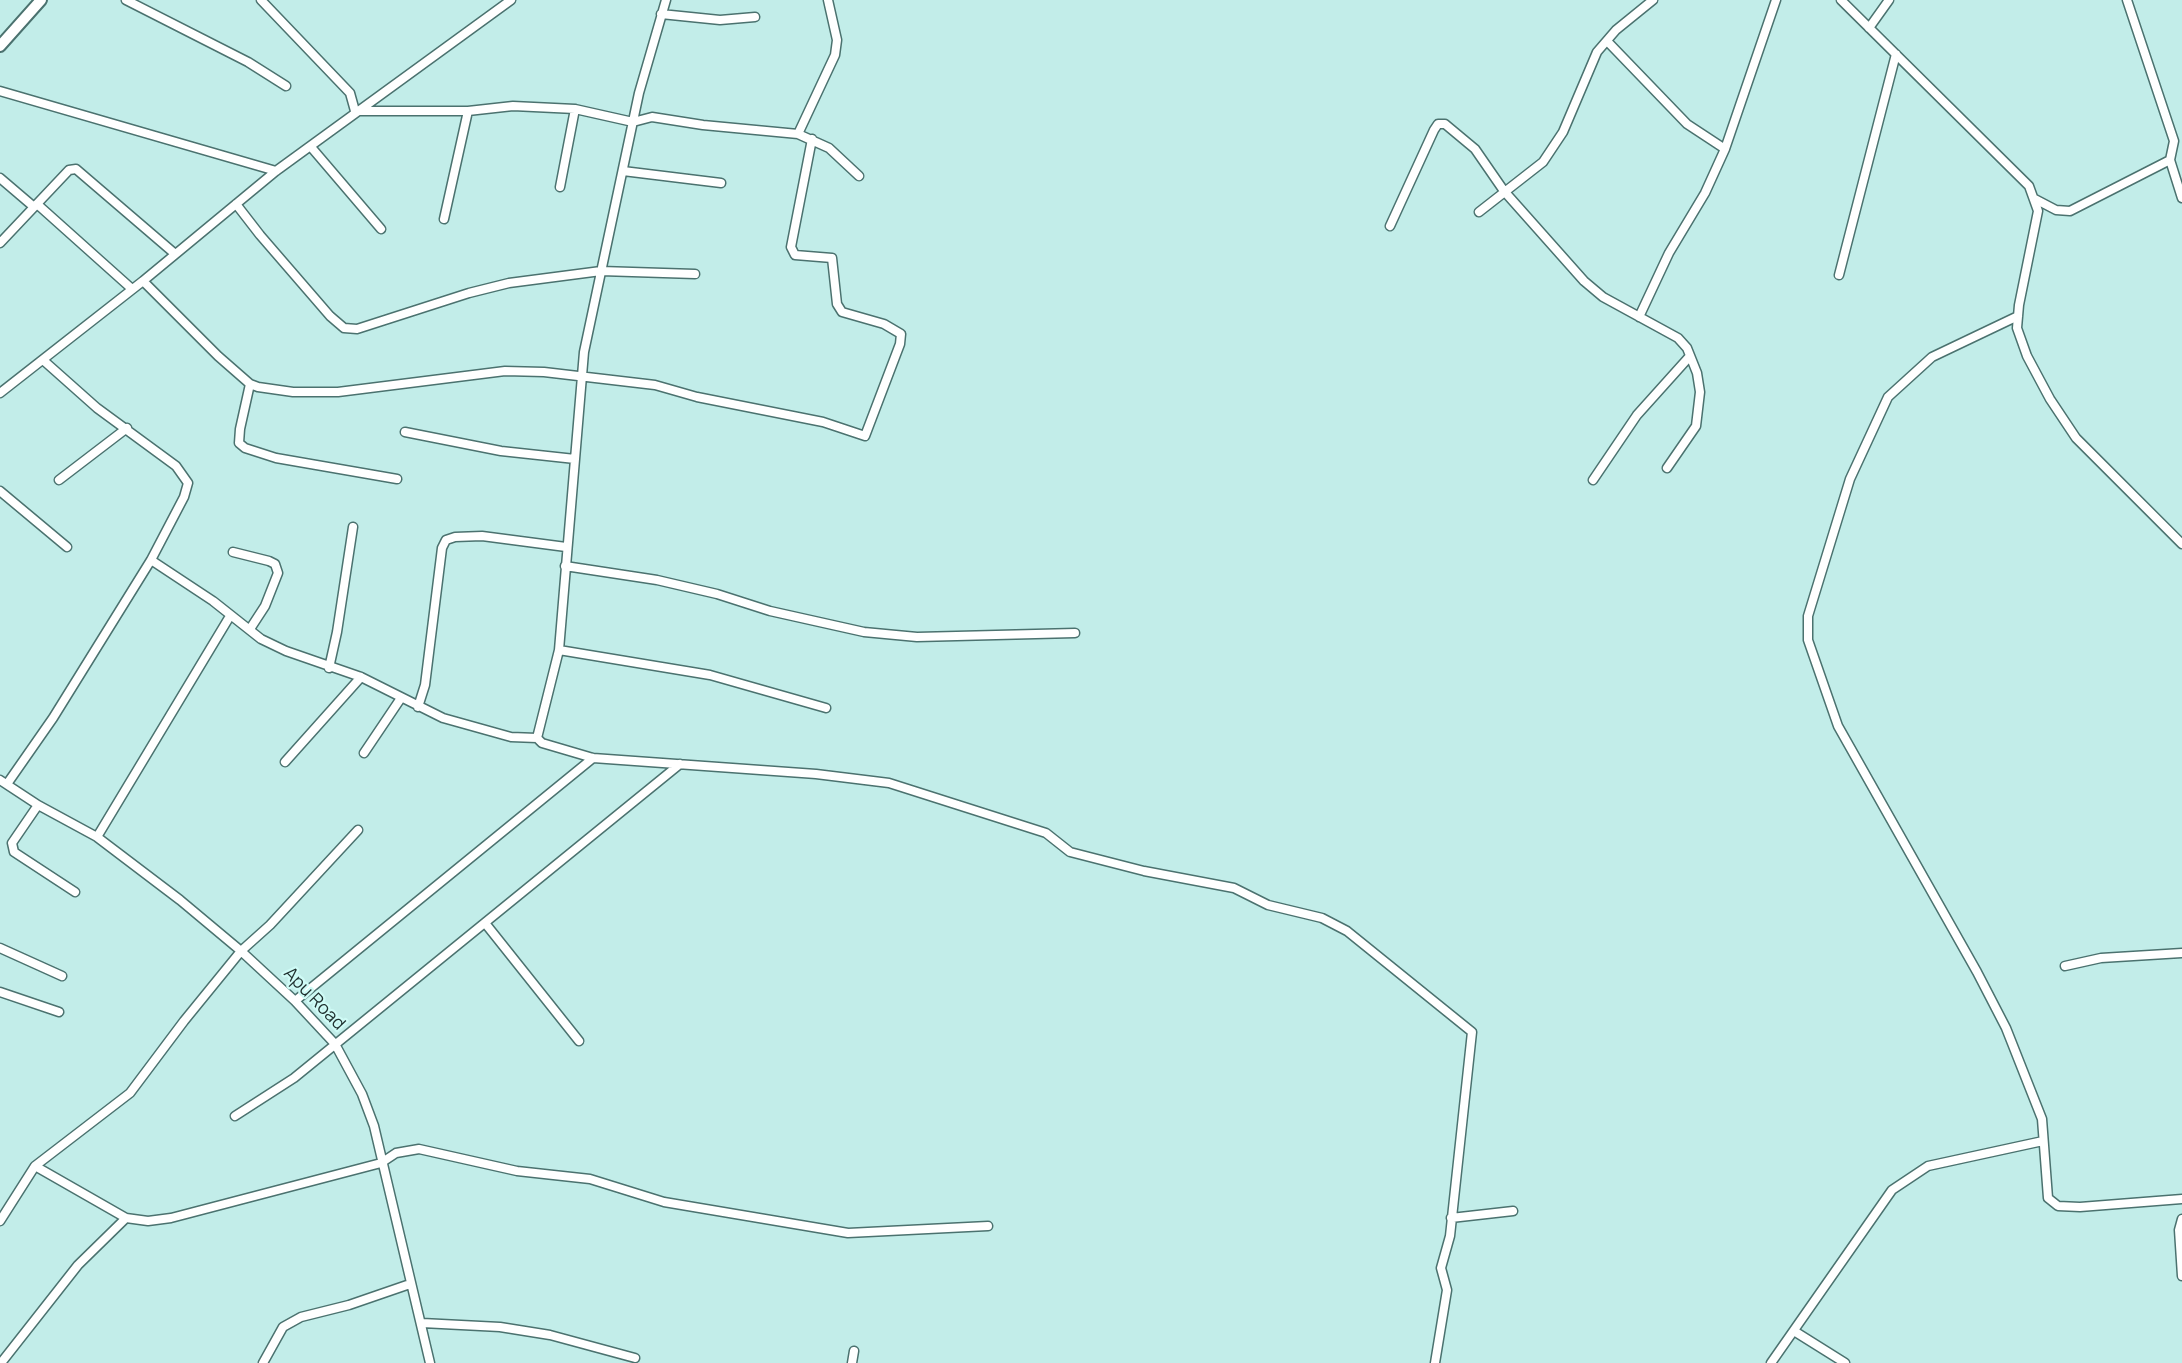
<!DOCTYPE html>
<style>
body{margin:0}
canvas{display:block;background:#c2ede9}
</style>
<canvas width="2182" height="1363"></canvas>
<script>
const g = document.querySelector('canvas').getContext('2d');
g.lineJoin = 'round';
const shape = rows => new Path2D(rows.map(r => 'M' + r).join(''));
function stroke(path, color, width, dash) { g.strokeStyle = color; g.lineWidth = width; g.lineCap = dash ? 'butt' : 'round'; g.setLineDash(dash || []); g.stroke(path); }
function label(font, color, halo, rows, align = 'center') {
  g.font = font + ' Manrope,sans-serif'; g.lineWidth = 4.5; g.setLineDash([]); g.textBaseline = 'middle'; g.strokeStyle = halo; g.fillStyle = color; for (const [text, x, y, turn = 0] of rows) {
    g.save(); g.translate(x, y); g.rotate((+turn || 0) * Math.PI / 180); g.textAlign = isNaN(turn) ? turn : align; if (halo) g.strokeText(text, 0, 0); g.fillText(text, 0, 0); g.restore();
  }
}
const minor = shape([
 [126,0,248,62,286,86],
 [261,0,350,93,355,111],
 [666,0,639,93,584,352,559,650,537,738,542,743,593,758,816,774,889,783,1046,833,1070,852,1144,871,1234,888,1268,905,1322,918,1347,931,1472,1032,1450,1236,1441,1268,1447,1290,1435,1363],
 [1841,0,2029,186,2038,211,2019,305,2017,328,2027,356,2050,399,2076,438,2182,544],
 [2127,0,2174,141,2170,160,2182,198],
 [661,14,720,20,755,17],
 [1869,28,1889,0],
 [1607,41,1687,124,1725,149],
 [0,91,276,171],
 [356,111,468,111,513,106,575,109,633,122,652,117,703,125,798,134,829,148,859,176],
 [798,134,835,55,837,40,828,0],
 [311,147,381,229],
 [623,171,721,183],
 [0,178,34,207],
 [560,187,575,109],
 [2035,199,2056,210,2070,211,2170,160],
 [37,204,132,289],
 [236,204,260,235,330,316,344,328,357,329,469,293,509,283,601,271,695,274],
 [1479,212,1543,162,1563,132,1597,52,1616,30,1653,0],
 [444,219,468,111],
 [1390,226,1434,130,1438,124,1445,124,1475,149,1504,191,1584,281,1603,297,1678,338,1687,348,1697,373,1700,392,1696,426,1667,468],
 [0,243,69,170,76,169,174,253],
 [1839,275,1896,54],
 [143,281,218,356,250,384,258,387,293,392,338,392,505,371,544,372,655,385,697,397,823,422,865,436,900,344,901,334,884,324,842,312,837,304,832,258,795,255,791,247,812,139],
 [2018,316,1932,357,1888,397,1850,479,1808,616,1808,640,1838,726,1977,972,2006,1028,2042,1119,2048,1198,2058,1206,2080,1207,2182,1199],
 [1639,317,1669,253,1705,193,1725,149,1776,0],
 [250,384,240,429,239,443,245,448,276,458,397,479],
 [0,393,143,281,276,171,511,0],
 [405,432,501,451,575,459],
 [59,480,127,428],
 [1593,480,1637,415,1690,356],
 [0,491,67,547],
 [233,552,269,561,275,564,278,573,265,606,250,629],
 [151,560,213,601,261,639,286,651,361,677,443,718,511,737,537,738],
 [565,566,657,580,717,594,770,611,864,632,917,637,1075,633],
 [559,650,710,675,826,708],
 [329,668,337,632,353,527],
 [418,707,425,685,442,548,446,540,455,537,482,536,566,547],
 [364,753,401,698],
 [285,762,361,677],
 [0,780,38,805,97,837,180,900,241,951,295,1001,335,1044,362,1094,374,1126,430,1363],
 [7,784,53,718,151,560,184,497,188,483,176,466,97,408,43,360],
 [38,805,12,843,14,852,75,892],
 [97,837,230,616],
 [485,923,579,1041],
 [0,948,62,976],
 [2065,966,2101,958,2182,953],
 [0,992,59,1012],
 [295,1001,593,758],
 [235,1116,294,1078,680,764],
 [35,1166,126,1218,148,1221,171,1218,381,1163,396,1153,419,1149,517,1171,590,1179,664,1202,848,1233,988,1226],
 [1451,1218,1513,1211],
 [2182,1219,2179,1230,2182,1276],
 [0,1221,35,1166,130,1093,184,1021,241,951,270,925,358,830],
 [422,1323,500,1327,550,1335,635,1358],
 [1794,1331,1845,1363],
 [1,1363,78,1265,126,1218],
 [263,1363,283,1327,301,1317,349,1305,410,1284],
 [852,1363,854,1351],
 [1771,1363,1892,1190,1928,1166,2043,1141]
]);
const tertiary = shape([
 [0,46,41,0]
]);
const streetNames = [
 ["Apu Road",314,999,46]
];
stroke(minor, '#4b726f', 11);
stroke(tertiary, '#4b726f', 14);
stroke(minor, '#fff', 8);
stroke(tertiary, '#fff', 10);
label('18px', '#1e2f2e', '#cffbf6', streetNames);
</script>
